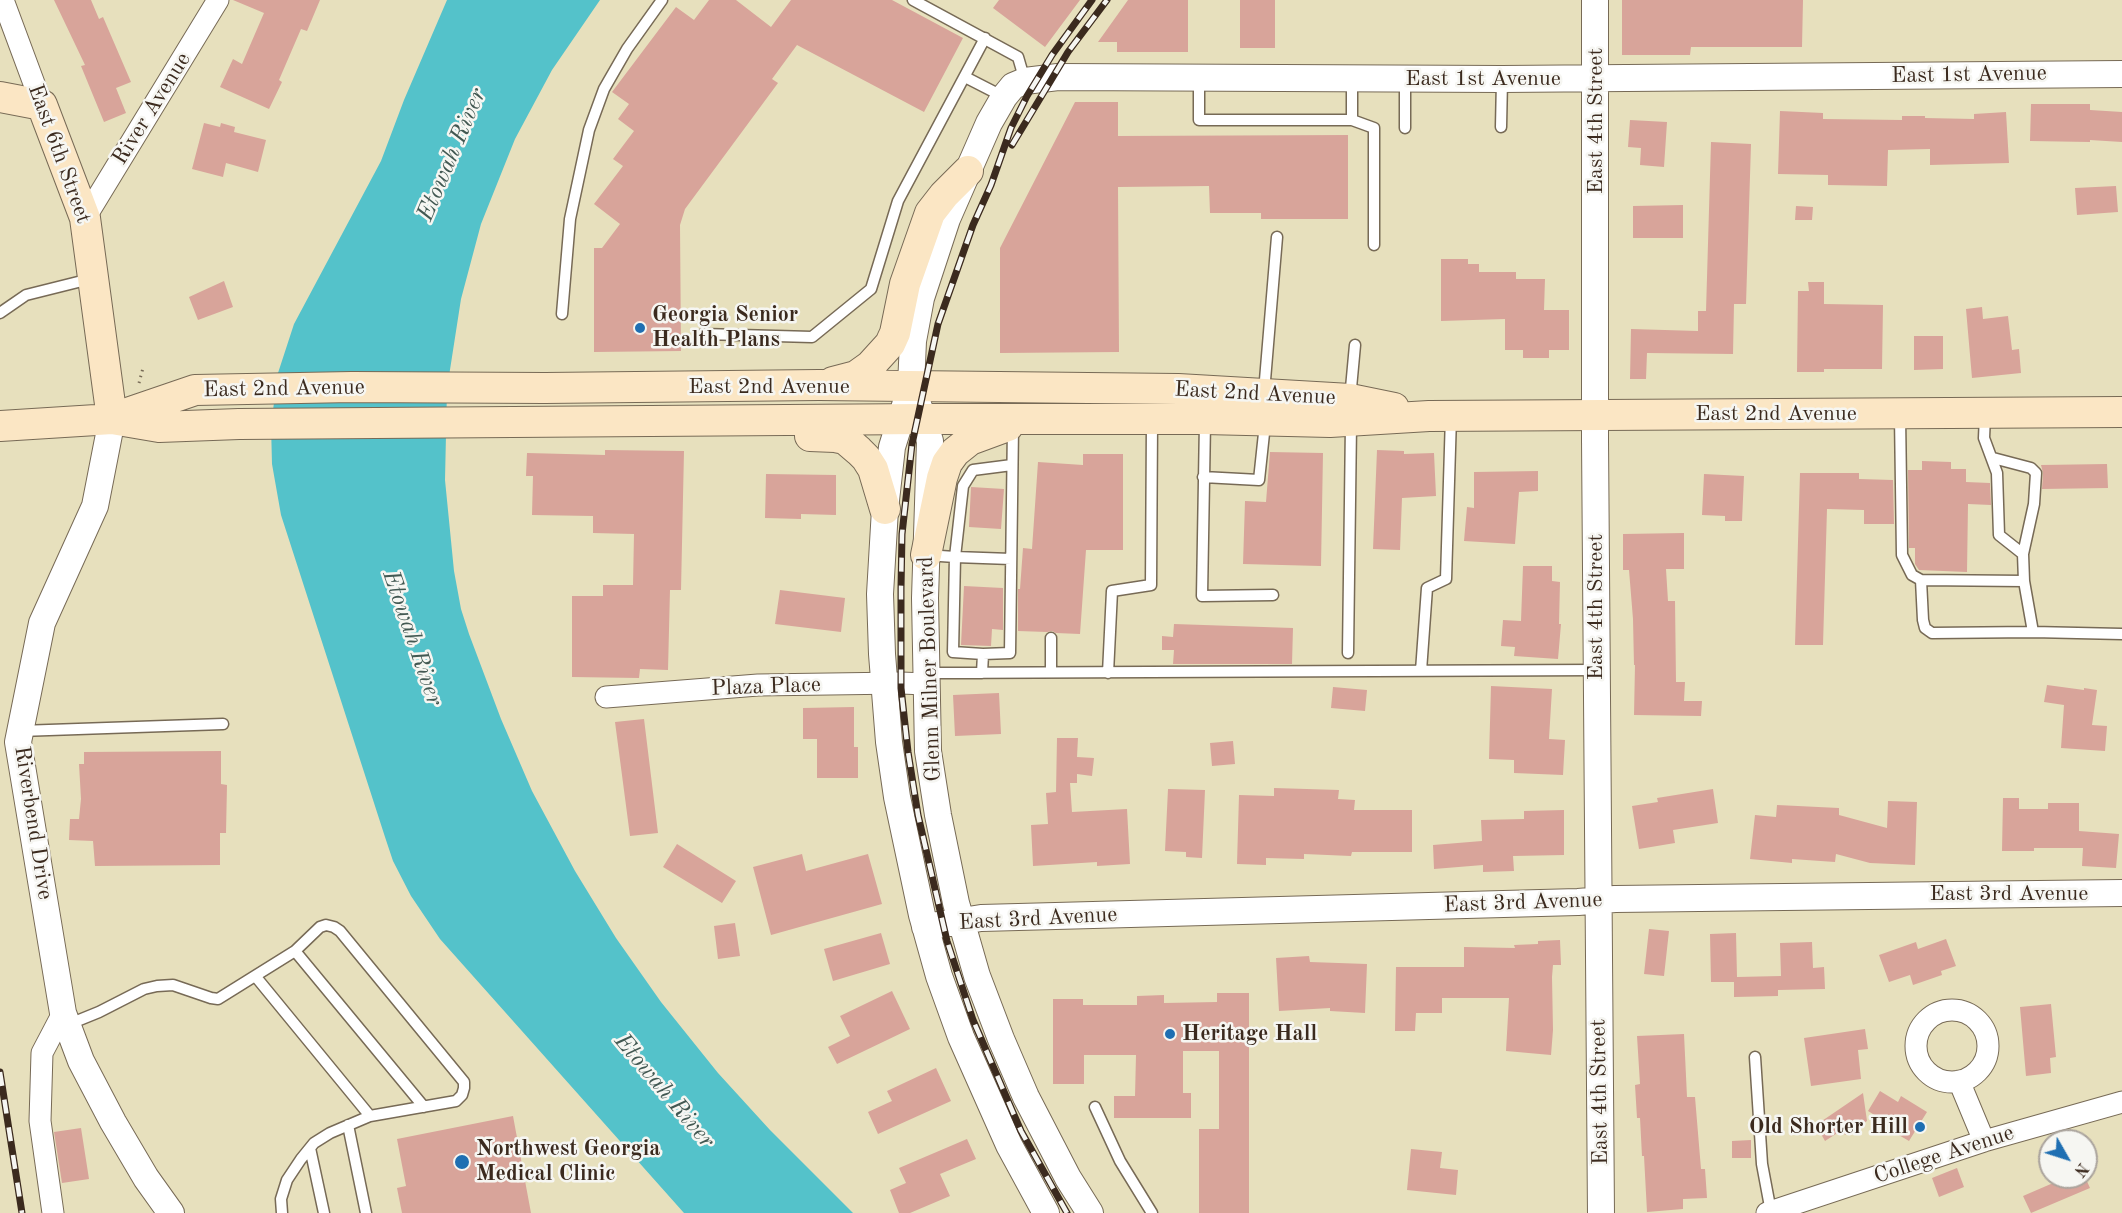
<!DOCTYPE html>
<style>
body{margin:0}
#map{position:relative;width:2122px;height:1213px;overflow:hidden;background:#e7e0bd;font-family:"Old Standard TT",serif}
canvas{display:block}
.north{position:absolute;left:2038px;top:1129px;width:60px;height:60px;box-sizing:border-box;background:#f6f6f2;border:2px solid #aba49d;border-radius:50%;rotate:129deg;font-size:16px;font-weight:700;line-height:24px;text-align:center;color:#3b2a1e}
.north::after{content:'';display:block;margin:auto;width:21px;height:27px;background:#1f6fb2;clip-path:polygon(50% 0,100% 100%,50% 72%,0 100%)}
</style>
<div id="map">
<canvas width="2122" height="1213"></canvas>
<div class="north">N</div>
</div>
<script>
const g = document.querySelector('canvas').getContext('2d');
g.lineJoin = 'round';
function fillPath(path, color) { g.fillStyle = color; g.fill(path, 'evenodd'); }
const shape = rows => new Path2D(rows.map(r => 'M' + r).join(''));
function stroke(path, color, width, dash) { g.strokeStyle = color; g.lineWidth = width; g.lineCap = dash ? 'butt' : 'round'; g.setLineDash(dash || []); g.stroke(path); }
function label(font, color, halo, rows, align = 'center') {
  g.font = font + ' "Old Standard TT",serif'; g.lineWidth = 5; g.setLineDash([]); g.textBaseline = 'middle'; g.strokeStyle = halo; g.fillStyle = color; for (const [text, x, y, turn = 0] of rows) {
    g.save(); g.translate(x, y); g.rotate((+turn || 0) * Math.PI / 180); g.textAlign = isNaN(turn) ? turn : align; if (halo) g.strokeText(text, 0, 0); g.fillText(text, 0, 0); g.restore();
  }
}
const water = shape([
 [447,0,600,0,552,70,515,139,481,224,461,299,447,389,445,480,454,571,461,609,469,634,501,719,532,791,575,871,616,938,661,1002,718,1073,770,1130,853,1213,684,1213,440,939,411,896,393,861,385,837,281,515,272,464,271,425,278,373,294,324,381,161,404,100]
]);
const building = shape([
 [54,0,91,0,99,19,103,17,131,82,116,88,126,113,104,122,81,66,85,65],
 [233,0,320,0,307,31,301,29,279,80,282,82,269,109,220,87,233,59,242,64,264,13],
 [709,0,736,0,771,27,791,0,892,0,963,38,924,112,797,45,772,79,778,83,685,209,680,225,681,351,594,352,594,248,602,248,620,224,594,204,623,166,613,159,634,131,618,119,629,104,612,92,676,7,694,20],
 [999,0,1080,0,1045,47,993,8],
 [1128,0,1188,0,1188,52,1117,52,1117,42,1098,42],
 [1240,0,1275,0,1275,48,1240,48],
 [1622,0,1803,0,1802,47,1691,47,1690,55,1622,55],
 [1075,102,1118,102,1118,136,1348,135,1348,219,1261,219,1261,213,1210,213,1209,186,1118,187,1119,352,1000,353,1000,248],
 [2031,104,2090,104,2090,110,2122,112,2122,142,2090,140,2090,142,2030,141],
 [1780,111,1823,113,1823,119,1902,120,1902,116,1925,116,1925,118,1974,119,1974,114,2006,112,2009,163,1930,165,1930,149,1888,150,1887,186,1828,185,1828,175,1778,174],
 [1630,120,1667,122,1664,167,1640,165,1641,148,1628,147],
 [204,123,220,127,221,123,235,127,234,132,266,140,258,172,226,163,223,177,192,169],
 [1711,142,1751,144,1746,304,1734,304,1733,354,1647,353,1646,379,1630,379,1631,329,1698,331,1698,311,1706,311],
 [2116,186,2118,212,2077,215,2075,188],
 [1683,205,1683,238,1633,238,1633,206],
 [1796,206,1813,207,1812,220,1795,220],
 [1441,259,1468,259,1468,264,1479,264,1479,272,1516,272,1516,279,1545,279,1544,310,1569,310,1569,350,1549,350,1549,358,1523,358,1523,350,1505,350,1505,319,1441,321],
 [224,281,233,307,198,320,189,297],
 [1808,282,1824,282,1824,304,1883,305,1882,369,1824,369,1824,372,1797,372,1798,291,1809,291],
 [1982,307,1983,319,2008,316,2012,350,2019,349,2021,373,1972,378,1966,309],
 [1914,336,1943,336,1943,369,1914,370],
 [605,450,684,451,681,590,670,590,668,670,640,669,639,678,572,677,572,596,603,596,603,585,633,585,634,534,593,533,593,516,532,515,533,476,526,476,527,453,605,455],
 [1377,450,1404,451,1404,454,1434,453,1436,496,1402,498,1400,550,1373,549],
 [1270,452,1323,453,1321,566,1243,564,1245,501,1266,502],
 [1083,454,1123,454,1123,550,1086,550,1080,634,1056,633,1052,631,1047,632,1018,631,1018,589,1020,589,1023,548,1032,549,1038,462,1083,465],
 [1922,461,1951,462,1951,469,1966,469,1966,482,1990,483,1991,505,1968,504,1967,572,1919,570,1915,564,1915,548,1909,548,1908,470,1922,470],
 [2107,464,2108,488,2042,489,2043,473,2041,465],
 [1538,471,1538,491,1519,492,1515,544,1464,541,1467,507,1474,508,1474,472],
 [1800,473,1859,473,1859,479,1893,480,1894,524,1864,524,1864,510,1827,509,1823,645,1795,645],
 [766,474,836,475,836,515,801,514,801,519,765,518],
 [1704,474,1744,476,1742,521,1725,521,1725,516,1702,515],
 [971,487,1004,489,1001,529,969,527],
 [1684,533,1684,569,1666,569,1668,601,1675,601,1676,682,1685,682,1684,701,1702,701,1701,716,1634,715,1635,665,1634,665,1633,619,1629,570,1623,570,1623,534],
 [1523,566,1552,566,1552,581,1560,582,1559,624,1561,624,1558,659,1514,656,1515,647,1501,646,1503,620,1521,621],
 [964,586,1003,588,1003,630,992,629,991,646,961,645],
 [780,590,845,598,841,632,775,624],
 [1174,624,1293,628,1292,664,1173,664,1174,650,1162,650,1162,636,1173,637],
 [2047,685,2084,690,2084,688,2097,690,2092,725,2107,726,2105,751,2061,748,2064,705,2044,702],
 [1491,686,1552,689,1549,739,1565,740,1563,775,1514,773,1514,760,1489,759],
 [1333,687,1367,690,1365,711,1331,708],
 [999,693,1001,734,955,736,953,695],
 [854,707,854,747,858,747,858,778,817,778,817,739,803,739,803,708],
 [644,719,658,833,630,836,615,722],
 [1057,738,1078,738,1077,757,1094,758,1092,776,1077,774,1077,783,1070,783,1072,812,1127,809,1130,864,1097,866,1097,862,1033,866,1031,825,1048,824,1046,793,1056,792],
 [1233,741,1235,764,1212,766,1210,743],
 [221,751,221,784,227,785,226,833,220,833,220,865,95,866,93,841,69,840,70,819,79,819,81,799,79,764,84,764,84,752],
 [1274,788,1339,790,1338,799,1355,800,1354,810,1412,810,1412,852,1352,852,1351,856,1304,854,1304,859,1266,858,1266,865,1237,864,1239,795,1274,796],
 [1168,789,1205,790,1202,858,1186,857,1186,852,1165,851],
 [1713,789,1718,823,1673,830,1675,843,1639,849,1632,806,1658,802,1657,798],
 [2003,798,2019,798,2019,809,2048,809,2048,803,2079,803,2079,831,2119,834,2116,868,2082,866,2083,848,2034,848,2034,851,2002,851],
 [1888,801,1917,802,1915,865,1870,863,1836,854,1835,862,1792,859,1792,863,1750,859,1755,815,1776,817,1777,805,1839,808,1839,815,1887,828],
 [1564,810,1564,855,1513,856,1514,871,1483,872,1483,865,1434,869,1433,845,1482,841,1481,820,1524,819,1524,811],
 [677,844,736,881,722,903,663,867],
 [802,854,806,871,868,854,882,904,771,935,753,867],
 [735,923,740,956,718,959,714,926],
 [1649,929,1669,931,1664,976,1644,974],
 [881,933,890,964,833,981,824,949],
 [1736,933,1737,977,1781,976,1780,943,1812,942,1813,968,1824,967,1825,989,1778,990,1778,996,1734,997,1734,982,1711,982,1710,934],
 [1946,939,1956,966,1941,971,1942,975,1913,985,1910,975,1889,982,1879,955,1916,942,1918,949],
 [1560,940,1561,965,1553,965,1552,977,1553,1030,1551,1055,1506,1051,1509,998,1442,998,1442,1013,1416,1013,1415,1031,1395,1031,1396,967,1464,967,1464,947,1515,948,1514,945,1538,944,1538,941],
 [1309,956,1310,962,1367,964,1365,1013,1330,1011,1330,1008,1279,1011,1276,958],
 [892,991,910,1029,837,1064,828,1047,850,1036,840,1016],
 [1217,993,1249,993,1249,1213,1199,1213,1199,1129,1219,1129,1219,1051,1183,1051,1183,1093,1191,1093,1191,1118,1114,1118,1114,1096,1135,1096,1136,1055,1084,1055,1084,1084,1053,1084,1053,999,1083,999,1083,1005,1137,1005,1137,996,1164,995,1164,1003,1217,1002],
 [2051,1004,2056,1057,2050,1058,2051,1073,2026,1076,2020,1007],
 [1865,1029,1868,1049,1858,1050,1861,1079,1811,1086,1804,1038],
 [1684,1034,1687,1097,1695,1097,1701,1169,1705,1169,1707,1198,1683,1199,1683,1209,1647,1212,1644,1156,1642,1156,1640,1118,1637,1118,1635,1085,1640,1084,1637,1036],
 [936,1068,951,1101,878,1134,868,1112,892,1101,887,1091],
 [1880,1091,1898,1102,1901,1096,1927,1112,1909,1141,1897,1134,1891,1125,1868,1111],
 [1863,1093,1867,1121,1845,1135,1842,1130,1825,1141,1816,1125],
 [513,1116,531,1213,402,1213,397,1188,406,1186,397,1139],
 [81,1128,89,1179,62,1183,54,1132],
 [967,1139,976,1159,940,1174,950,1196,910,1213,899,1213,890,1190,906,1183,899,1168],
 [1751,1140,1751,1158,1732,1158,1732,1141],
 [1411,1149,1442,1152,1440,1168,1458,1170,1456,1195,1407,1190],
 [1957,1168,1964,1187,1939,1197,1932,1178],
 [2067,1177,2085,1177,2090,1188,2031,1213,2023,1196]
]);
const path = shape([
 [139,383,143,368]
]);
const service = shape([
 [913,0,1018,57,1025,81],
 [965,77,1004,97],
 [1199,78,1199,120,1352,120],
 [1352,79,1352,120,1374,128,1374,245],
 [1501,127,1502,80],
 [1405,128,1405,79],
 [0,313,26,295,90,279],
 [562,314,570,219,589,130,604,89,627,49,662,0],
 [703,334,812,337,871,289,898,201,985,38],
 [1264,392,1277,237],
 [1350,399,1355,345],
 [1985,415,1984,438,1997,473,1999,535,2023,554,2024,581],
 [1900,416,1902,555,1912,575,1921,580,2024,581,2033,632,2122,634],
 [1205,422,1202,596,1273,595],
 [1993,458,2031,468,2036,473,2034,504,2023,554],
 [1203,477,1259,480,1265,424],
 [926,555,955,557,953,652,983,654],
 [1011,559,955,557,963,486,973,470,1012,465],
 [1921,580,1923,620,1925,628,1932,633,2033,632],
 [1348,653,1351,424],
 [1421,671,1427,588,1446,579,1451,416],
 [1051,672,1051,638],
 [926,673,1597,670],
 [982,673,983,654,1010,653,1013,426],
 [1108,673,1112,591,1151,585,1152,422],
 [20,731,223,724],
 [295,951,424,1107],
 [256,977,370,1116],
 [67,1025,99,1012,144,989,157,986,173,985,211,998,218,999,295,951,320,927,326,925,334,927,340,931,464,1082,464,1088,462,1095,456,1101,370,1116,330,1133,314,1143,301,1159,287,1180,281,1199,282,1213],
 [1755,1057,1762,1164,1771,1212],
 [1095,1107,1120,1161,1152,1213],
 [348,1125,366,1213],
 [310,1148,324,1213]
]);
const minor = shape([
 [3,0,42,105],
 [85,218,218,0],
 [606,697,758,685,901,683,926,684],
 '1916 1046a36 36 0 1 1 72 0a36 36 0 1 1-72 0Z',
 [1959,1081,1984,1141],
 [53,1213,40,1121,42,1053,63,1013],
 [1767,1213,1984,1141,2122,1102]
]);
const tertiary = shape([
 [1595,0,1595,439,1601,1213],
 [917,401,930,441,925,598,928,751,938,815,956,903,977,976,1001,1039,1026,1097,1068,1178,1090,1213],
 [112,419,95,506,42,623,18,742,63,1013,81,1061,113,1122,146,1178,171,1213],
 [925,927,981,918,1578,902,1615,899,2122,893],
 [1046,1213,1009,1145,961,1037,939,976,922,915,897,797,889,742,882,654,880,594,885,509,892,447,911,386,913,341,921,298,947,219,989,123,1004,97,1013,86,1025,81,1058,77,1502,79,2122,74]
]);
const secondary = shape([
 [0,97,42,105,85,218,112,419],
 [833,382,856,376,870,366,890,344,895,333,905,284,930,213,944,195,968,171],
 [116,417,195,390,352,387,545,388,819,385,1178,389,1350,399,1394,408],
 [0,426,112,419,159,427,239,424,924,419,1205,419,1330,422,1429,416,2122,412],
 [810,436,835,437,845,439,859,451,866,458,873,469,885,509],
 [926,555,942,478,947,463,955,452,970,440,1008,426]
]);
const rail = shape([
 [1012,145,1068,52,1107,0],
 [0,1072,22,1213],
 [1067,1213,1021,1131,973,1020,947,941,918,815,908,752,901,688,901,588,902,534,912,444,938,324,973,225,991,185,1011,128,1027,96,1052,55,1092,0]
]);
const markers = [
 [640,328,6,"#1f6fb2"],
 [1170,1034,6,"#1f6fb2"],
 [1920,1127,6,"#1f6fb2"],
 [462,1162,8,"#1f6fb2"]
];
const streetNames = [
 ["East 1st Avenue",1969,75,-1],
 ["East 1st Avenue",1483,79],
 ["River Avenue",152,109,-58],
 ["East 4th Street",1596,121,-90],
 ["East 6th Street",59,154,70],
 ["East 2nd Avenue",769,387],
 ["East 2nd Avenue",284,389,-1],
 ["East 2nd Avenue",1255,394,3],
 ["East 2nd Avenue",1776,414],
 ["East 4th Street",1596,607,-90],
 ["Glenn Milner Boulevard",930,669,-92],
 ["Plaza Place",766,687,-2],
 ["Riverbend Drive",33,823,81],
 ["East 3rd Avenue",2009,894],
 ["East 3rd Avenue",1523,903,-2],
 ["East 3rd Avenue",1038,919,-3],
 ["East 4th Street",1600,1092,-91],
 ["College Avenue",1944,1155,-18]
];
const poiNames = [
 ["Georgia Senior",652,315],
 ["Health Plans",652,340],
 ["Heritage Hall",1182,1034],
 ["Old Shorter Hill",1908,1127,"right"],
 ["Northwest Georgia",476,1149],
 ["Medical Clinic",476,1174]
];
const waterNames = [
 ["Etowah River",452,155,-67],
 ["Etowah River",412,638,71],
 ["Etowah River",664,1091,50]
];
fillPath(water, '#54c2ca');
fillPath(building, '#d8a49a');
stroke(service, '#776a56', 13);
stroke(minor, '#776a56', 23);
stroke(tertiary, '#776a56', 28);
stroke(secondary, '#776a56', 32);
stroke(path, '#776a56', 3, [1.5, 4.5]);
stroke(service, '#fff', 10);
stroke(minor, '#fff', 21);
stroke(tertiary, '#fff', 26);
stroke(secondary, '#fbe6c4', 30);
stroke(rail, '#3b2a1e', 7);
stroke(rail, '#f6f6f2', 4.5, [14]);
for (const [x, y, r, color] of markers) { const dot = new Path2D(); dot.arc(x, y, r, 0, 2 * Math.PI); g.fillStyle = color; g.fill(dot); stroke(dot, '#f6f6f2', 2); }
label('22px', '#3b2a1e', '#f6f6f2', streetNames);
label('bold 22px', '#3b2a1e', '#f6f6f2', poiNames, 'left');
label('italic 24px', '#425852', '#f6f6f2', waterNames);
</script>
